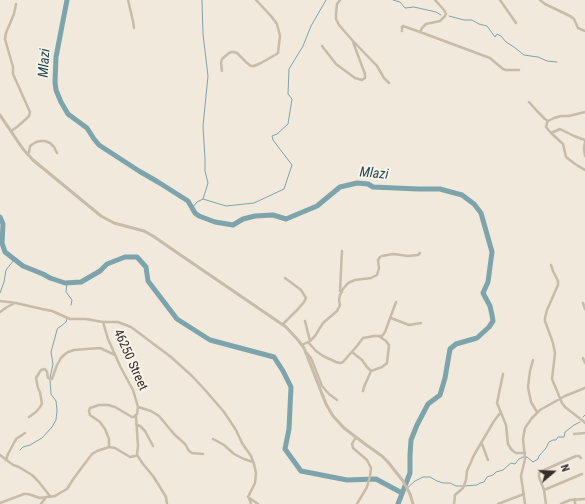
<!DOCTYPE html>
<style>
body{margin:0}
#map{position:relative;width:585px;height:504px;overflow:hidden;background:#f0e9dc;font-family:"Roboto Condensed",sans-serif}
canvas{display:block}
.north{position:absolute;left:533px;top:452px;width:40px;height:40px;-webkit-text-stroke:3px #f8f3e8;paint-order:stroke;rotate:71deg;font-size:11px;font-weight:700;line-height:16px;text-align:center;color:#352e28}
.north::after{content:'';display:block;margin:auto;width:14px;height:18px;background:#352e28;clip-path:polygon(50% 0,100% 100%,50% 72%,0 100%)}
</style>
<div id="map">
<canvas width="585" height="504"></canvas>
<div class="north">N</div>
</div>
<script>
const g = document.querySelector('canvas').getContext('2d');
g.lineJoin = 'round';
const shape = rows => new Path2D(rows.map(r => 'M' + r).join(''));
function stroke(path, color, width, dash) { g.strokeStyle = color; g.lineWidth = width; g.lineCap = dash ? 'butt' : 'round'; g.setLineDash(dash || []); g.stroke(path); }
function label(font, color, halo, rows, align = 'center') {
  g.font = font + ' "Roboto Condensed",sans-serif'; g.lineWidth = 4; g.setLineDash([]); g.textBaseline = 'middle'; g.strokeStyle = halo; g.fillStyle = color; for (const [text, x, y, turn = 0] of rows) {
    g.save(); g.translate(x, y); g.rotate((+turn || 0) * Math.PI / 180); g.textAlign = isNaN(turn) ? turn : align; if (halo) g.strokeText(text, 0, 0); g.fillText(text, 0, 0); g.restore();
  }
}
const stream = shape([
 [393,0,400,2,405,8,414,7,436,12,441,15],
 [449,16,464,20,472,20,479,24,487,26,495,37,497,34,501,36,506,42,514,47,524,55,538,57,547,61,557,62],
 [203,199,226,206,254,203,284,189,292,165,273,140,272,136,277,134,288,124,292,99,288,94,289,69,303,46,311,26,326,0],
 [192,208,197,202,203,199,208,183,205,171,205,159,203,126,208,76,203,34,202,0],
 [67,282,66,292,72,300,71,305],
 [0,293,4,282,6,270,14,260],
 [50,378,53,364,51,352,57,330,58,328,61,326,66,322,67,319],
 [583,417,585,415],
 [20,450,23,447,30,445,42,438,52,427,56,420,57,410,56,401,51,394,50,380],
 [464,486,477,485,480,483,484,482,487,477,493,475,496,472,503,470,511,463,515,464,519,459,523,457,527,457,533,462,538,459,539,456,546,448,549,442,553,440,556,440,558,437,564,437,565,432,574,425,580,422],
 [403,492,415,481,423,477,430,477,437,481,443,483,450,483,456,486,462,486]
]);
const river = shape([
 [67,0,56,57,55,82,56,90,61,102,68,114,87,128,94,139,99,145,139,171,158,182,188,201,195,213,199,216,215,222,233,225,243,219,255,216,273,215,286,219,317,206,340,187,357,183,368,184,373,187,418,189,440,189,462,195,474,204,481,213,492,252,488,282,483,293,490,306,492,315,493,321,489,327,477,338,456,344,450,349,445,378,440,395,428,404,417,425,411,440,410,455,410,473,398,504],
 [0,217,3,224,2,243,5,252,23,266,43,274,50,278,65,283,81,282,100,271,107,264,125,257,137,257,146,267,148,281,177,319,210,340,274,357,283,371,291,387,289,429,285,449,301,471,347,480,376,479,402,493]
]);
const minor = shape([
 [128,0,133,21,134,28],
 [340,0,337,4,336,14,336,19,339,25,353,41,377,66,384,78,389,83],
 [500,0,516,23],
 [540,0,545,4,570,16,574,19,578,28,585,31],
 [402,31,402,27,403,26,420,32,490,58,503,69,506,70,519,70],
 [420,32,422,28,426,24,440,21,445,16,446,14,444,10,435,0],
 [322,46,336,64,355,78,362,80,365,78,365,74,353,42],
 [222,71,221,63,222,59,229,53,232,52,234,52,237,53,247,63,251,66,254,66,261,63,275,55,278,53,280,36,277,24,271,16,256,0],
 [529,102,537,111,545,119,548,121],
 [585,112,569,116,561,116,554,118,548,121,547,123,546,127,551,133,563,144,566,157,575,164,585,170],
 [11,131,17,127,26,119,29,116,30,112,13,74,13,67,5,39,6,33,14,14,16,4],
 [551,133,560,129,574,136,585,140],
 [585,142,584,148,585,156],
 [28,154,29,152,30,146,36,142,41,141,45,141,50,143,54,147,57,153],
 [551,265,553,271,558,281,558,285,547,310,545,318,545,321,553,343,555,353,552,379,562,403,565,407,583,421,585,423],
 [342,292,340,291,342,251],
 [0,301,16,303,42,309,52,311,70,319,86,319,103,322,118,322,131,327,171,357,192,376,206,391,224,412,236,430,242,443,251,456,254,464,256,473,255,483,248,497,258,504],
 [583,303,585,309],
 [0,312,7,307,15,303],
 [391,318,409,325,421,323],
 [305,321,310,341],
 [283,324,298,309,304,302,306,298,301,290,285,278],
 [308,342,316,351,323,356,336,362,340,363,343,362,357,346,363,338,374,336,382,336,385,332,396,302],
 [302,345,310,341,315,336,323,323,337,311,340,305,339,300,340,295,343,289,348,283,355,280,371,278,377,275,379,268,378,260,380,257,382,256,393,254,408,256,418,255,420,253],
 [306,352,311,358,322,386,329,394,337,400],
 [352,352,362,360,367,367,371,371],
 [583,358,585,363],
 [533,360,530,371,528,387,531,402,537,412],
 [503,374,497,403,506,425,508,444,511,449,513,451,516,453,525,453],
 [363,391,364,387,371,371,382,367,387,363,389,345,386,341,380,337],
 [138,407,151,411,159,416,174,434,185,444,189,451,192,453,203,454],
 [136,416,138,446,137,455,143,464,153,476,160,487,166,497,167,504],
 [29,417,36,412,40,407,42,404,40,392,38,388,36,378,41,370,45,369,47,372,48,378,50,379,52,379,57,365,61,358,64,355,68,352,74,350,100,348,115,355],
 [136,424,140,426,145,431,153,446],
 [574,434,585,433],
 [356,437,352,444,353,448,367,460,371,468,370,476,367,487,357,504],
 [213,439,224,445,234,454,244,459,253,462],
 [482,444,488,460],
 [109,447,115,448,130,457,135,456,137,455],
 [0,455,13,465,19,467,32,475,38,481,50,496],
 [6,460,8,454,16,439,25,433],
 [544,490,582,474],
 [249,498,251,504],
 [575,499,575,504],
 [0,503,24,494,28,494,40,498,55,496,60,493,67,489,74,478,92,454,97,451,109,447,109,439,105,429,100,422,90,415,89,411,90,408,99,405,108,405,115,407,132,417,134,417,137,414,138,407,133,390,121,368,108,339,103,322],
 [41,504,46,497],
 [454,504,455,495,463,488,466,480,467,471,474,455,494,421,501,412],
 [498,504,524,494],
 [525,504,521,476,525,459,523,439,525,428,532,418,540,410,565,396,585,388],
 [546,504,544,490,539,477,539,473,544,470,576,456,579,456,581,458],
 [561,504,570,500,585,499]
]);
const tertiary = shape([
 [0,115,23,149,33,160,101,216,114,223,144,231,153,236,182,256,286,327,298,340,304,348,326,404,333,416,344,428,365,444,382,456,388,462,403,481,410,494,413,504]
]);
const streetNames = [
 ["46250 Street",130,360,66]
];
const waterNames = [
 ["Mlazi",45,63,-86],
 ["Mlazi",374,174,5]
];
stroke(stream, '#7da3ab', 1);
stroke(river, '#7da3ab', 5);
stroke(minor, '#c7bba9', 2.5);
stroke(tertiary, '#c7bba9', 3);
label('13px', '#352e28', '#f8f3e8', streetNames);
label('italic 14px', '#214953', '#f8f3e8', waterNames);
</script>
